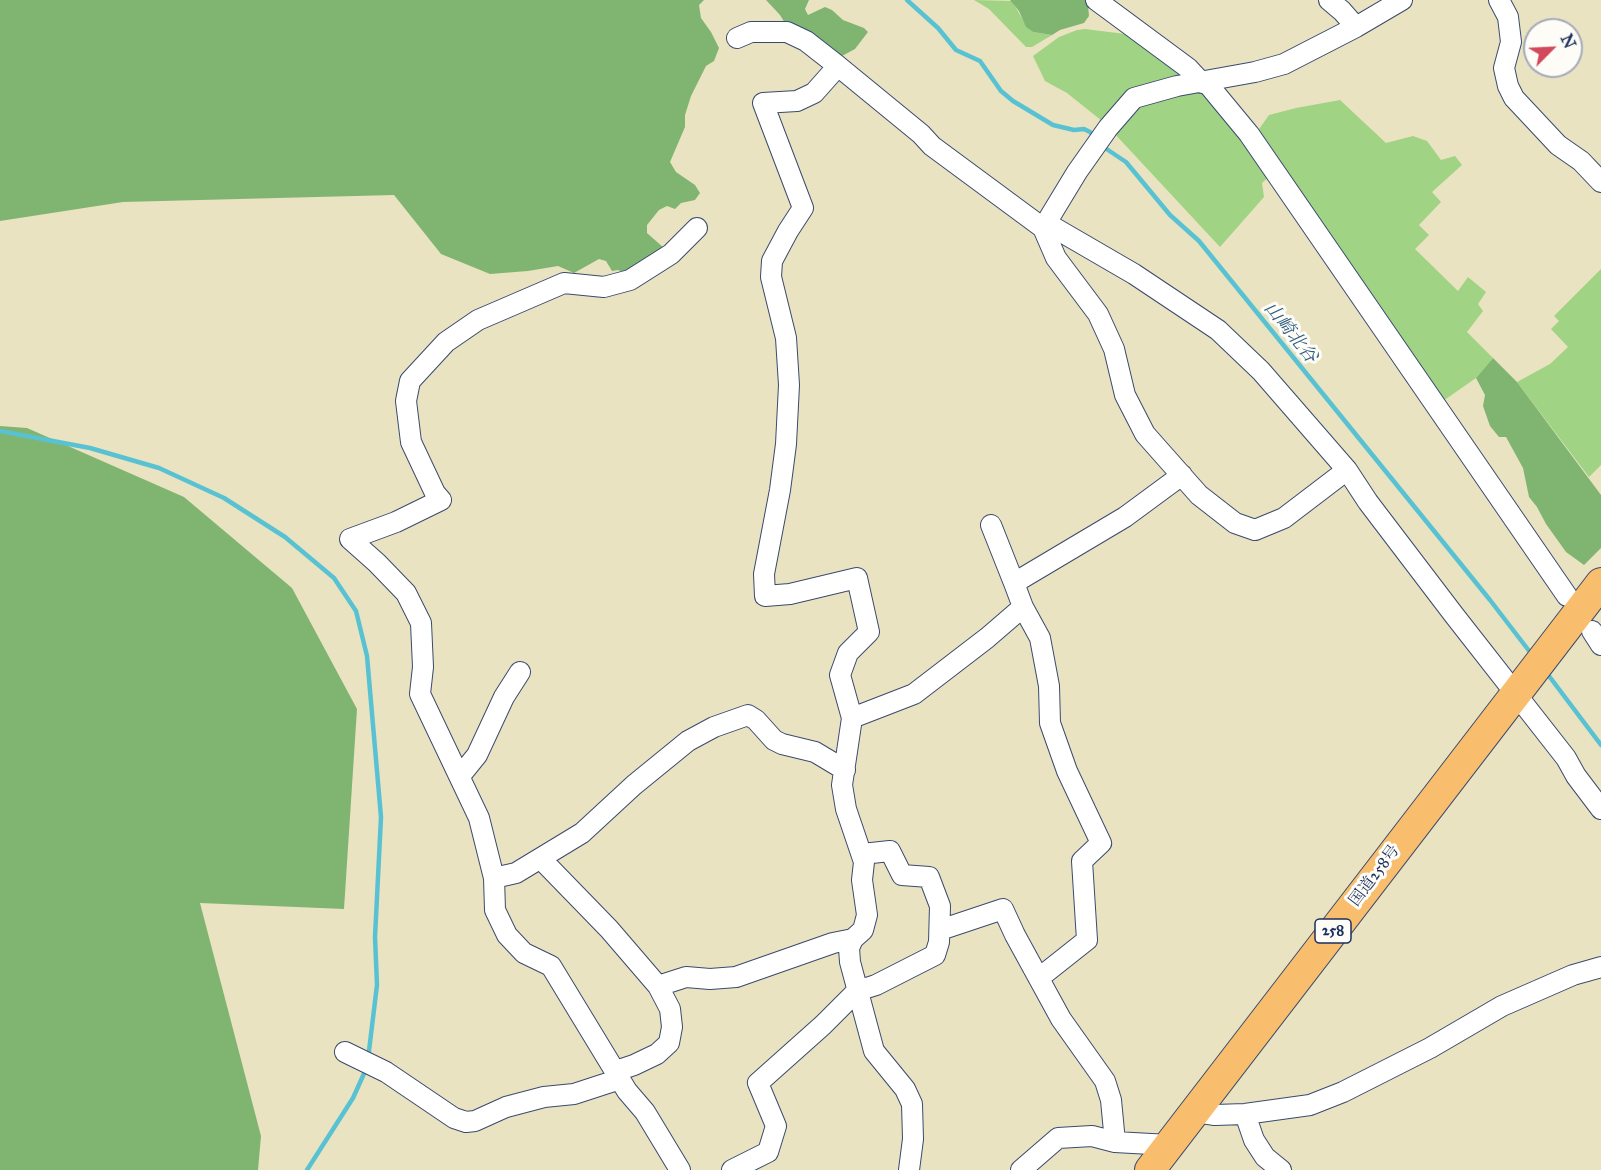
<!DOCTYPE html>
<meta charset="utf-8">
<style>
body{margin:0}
#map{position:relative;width:1601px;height:1170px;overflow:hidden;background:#eae3c1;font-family:"IM FELL Great Primer",serif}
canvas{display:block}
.north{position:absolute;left:1523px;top:18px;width:60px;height:60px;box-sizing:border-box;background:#fdfcf7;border:2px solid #a3aaba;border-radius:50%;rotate:66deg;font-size:16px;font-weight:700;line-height:24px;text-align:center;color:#1b2f5e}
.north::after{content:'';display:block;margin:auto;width:21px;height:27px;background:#d1495b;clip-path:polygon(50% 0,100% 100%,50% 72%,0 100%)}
</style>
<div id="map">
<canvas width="1601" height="1170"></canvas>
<div class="north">N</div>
</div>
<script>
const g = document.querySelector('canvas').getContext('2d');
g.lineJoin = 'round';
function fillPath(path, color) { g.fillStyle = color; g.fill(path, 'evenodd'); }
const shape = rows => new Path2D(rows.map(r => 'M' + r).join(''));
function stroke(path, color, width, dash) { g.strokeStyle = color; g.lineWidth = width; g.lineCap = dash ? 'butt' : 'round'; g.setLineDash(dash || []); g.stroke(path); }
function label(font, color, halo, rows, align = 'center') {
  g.font = font + ' "IM FELL Great Primer","Noto Serif JP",serif'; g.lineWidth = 6; g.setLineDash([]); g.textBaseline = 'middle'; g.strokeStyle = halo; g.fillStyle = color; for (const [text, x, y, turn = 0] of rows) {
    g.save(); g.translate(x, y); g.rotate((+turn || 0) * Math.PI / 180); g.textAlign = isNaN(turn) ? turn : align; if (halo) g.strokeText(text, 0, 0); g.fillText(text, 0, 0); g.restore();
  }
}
const green = shape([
 [974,0,1012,1,1027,27,1033,32,1052,35,1032,47,1026,47,989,9],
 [1085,29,1133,35,1179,72,1180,81,1102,121,1067,93,1045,81,1033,56,1059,37,1077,30],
 [1198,89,1207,92,1271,175,1262,183,1264,197,1220,247,1113,132,1135,106],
 [1340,100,1386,143,1413,136,1427,141,1441,160,1455,156,1462,165,1432,192,1441,202,1419,225,1429,235,1415,249,1458,291,1468,277,1486,292,1478,304,1483,311,1467,332,1493,358,1476,378,1443,401,1257,132,1269,115,1296,108],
 [1601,269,1601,465,1589,477,1517,382,1550,364,1568,347,1551,329,1559,321,1554,316]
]);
const forest = shape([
 [0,0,704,0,699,5,701,18,711,32,719,48,714,61,706,66,691,96,685,115,685,127,670,162,676,172,695,185,700,193,695,200,681,203,675,209,667,206,659,210,647,225,647,233,664,248,630,275,618,270,612,271,606,261,599,259,574,273,558,266,528,271,490,274,441,254,394,195,123,202,0,221],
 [754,0,809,0,805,9,808,15,825,7,832,10,843,20,864,28,868,32,855,49,842,56,825,51,788,28,780,15,766,0],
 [1010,0,1085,0,1088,5,1089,16,1084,23,1060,30,1052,35,1033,32,1026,27,1019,11],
 [1493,358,1517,382,1601,495,1601,548,1584,565,1566,552,1546,524,1537,507,1529,497,1523,468,1506,437,1499,437,1490,426,1483,406,1485,395,1476,378],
 [0,426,27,428,184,497,292,588,357,709,344,909,200,903,261,1136,258,1170,0,1170]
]);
const stream = shape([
 [907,0,938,28,956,50,980,61,1001,91,1013,101,1053,125,1074,130,1084,129,1090,132,1095,137],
 [1102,146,1126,162,1170,215,1199,241,1490,600,1533,656],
 [0,431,90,448,159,468,224,498,285,537,334,578,356,611,367,656,381,817,375,937,377,985,368,1059],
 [1546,672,1601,745],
 [307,1170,353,1098,367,1067]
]);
const minor = shape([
 [1096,0,1188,68,1202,83],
 [1329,0,1342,11,1356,27],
 [1499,0,1508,17,1511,42,1504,68,1508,86,1514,98,1558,145,1581,161,1601,182],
 [737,38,751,32,787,32,806,41,838,66],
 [1206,82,1249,134,1567,596],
 [1043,228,1077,172,1108,128,1134,98,1177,86,1255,72,1284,64,1356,27,1402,0],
 [1043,228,1053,227,1134,274,1218,330,1261,371,1347,470],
 [991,525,1014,583],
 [1023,607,1040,638,1049,686,1050,723,1067,771,1101,843,1082,861,1087,940,1039,978],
 [1592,631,1601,645],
 [852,718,914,694,987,638,1023,607,1014,583,1125,517,1182,475],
 [460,776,477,755,504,697,520,672],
 [541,859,609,929,658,986,670,1009,672,1027,669,1043,657,1054,634,1065,616,1071],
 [494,878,516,873,582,833,634,785,688,741,714,727,748,715,756,720,774,740,782,744,815,752,845,770],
 [940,930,1003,909,1015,935,1061,1019,1105,1081,1111,1100,1115,1142],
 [658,986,686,977,710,979,736,977,833,943,853,939],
 [345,1052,386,1072,454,1118,466,1122,475,1121,506,1107,544,1097,574,1094,620,1079],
 [1195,1112,1215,1115,1245,1114,1310,1105,1343,1092,1430,1048,1502,1006,1573,975,1601,967],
 [1245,1114,1254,1140,1265,1157,1281,1170],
 [680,1170,645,1112,627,1091,551,966,524,953,507,935,495,910,494,878,479,818,420,694,423,667,421,623,406,593,377,563,350,539,396,522,441,500,435,493,411,442,406,401,410,381,446,342,478,320,564,283,604,287,630,280,671,254,697,228],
 [732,1170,768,1152,776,1126,758,1083,823,1025,857,991,876,985,935,955,939,942,940,906,929,877,902,875,890,851,862,854],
 [909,1170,913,1139,912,1104,905,1089,874,1051,850,962,849,948,853,939,863,930,867,915,862,880,864,862,846,809,842,785,852,718,840,675,848,653,869,632,857,578,790,594,765,596,764,574,780,490,786,444,789,385,786,338,771,277,772,261,788,231,803,208,763,103,797,101,814,93,838,66,921,134,932,146,1043,228,1056,258,1098,314,1114,349,1125,395,1145,434,1199,495,1235,523,1255,530,1284,518,1347,470,1368,502,1454,615,1566,758,1576,776,1601,809],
 [1021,1170,1058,1138,1092,1136,1115,1142,1169,1145]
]);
const highway = shape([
 [1150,1170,1601,583]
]);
const shields = [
 [1333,931,36]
];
const shieldNames = [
 ["258",1333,931]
];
const streetNames = [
 ["国道258号",1375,876,-53]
];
const waterNames = [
 ["山崎北谷",1290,333,51]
];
fillPath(green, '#a0d383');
fillPath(forest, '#80b571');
stroke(stream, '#58c2d3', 4.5);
stroke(minor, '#3a4a6d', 22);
stroke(highway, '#3a4a6d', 32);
stroke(minor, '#fff', 20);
stroke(highway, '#f9be6d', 30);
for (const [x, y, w] of shields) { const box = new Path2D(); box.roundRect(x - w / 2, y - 12, w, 24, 4.5); g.fillStyle = '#fdfcf7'; g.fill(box); stroke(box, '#1b2f5e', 1.5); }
label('bold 15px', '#1b2f5e', null, shieldNames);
label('16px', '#1b2f5e', '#fdfcf7', streetNames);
label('italic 18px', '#2d5b81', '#fdfcf7', waterNames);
</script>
